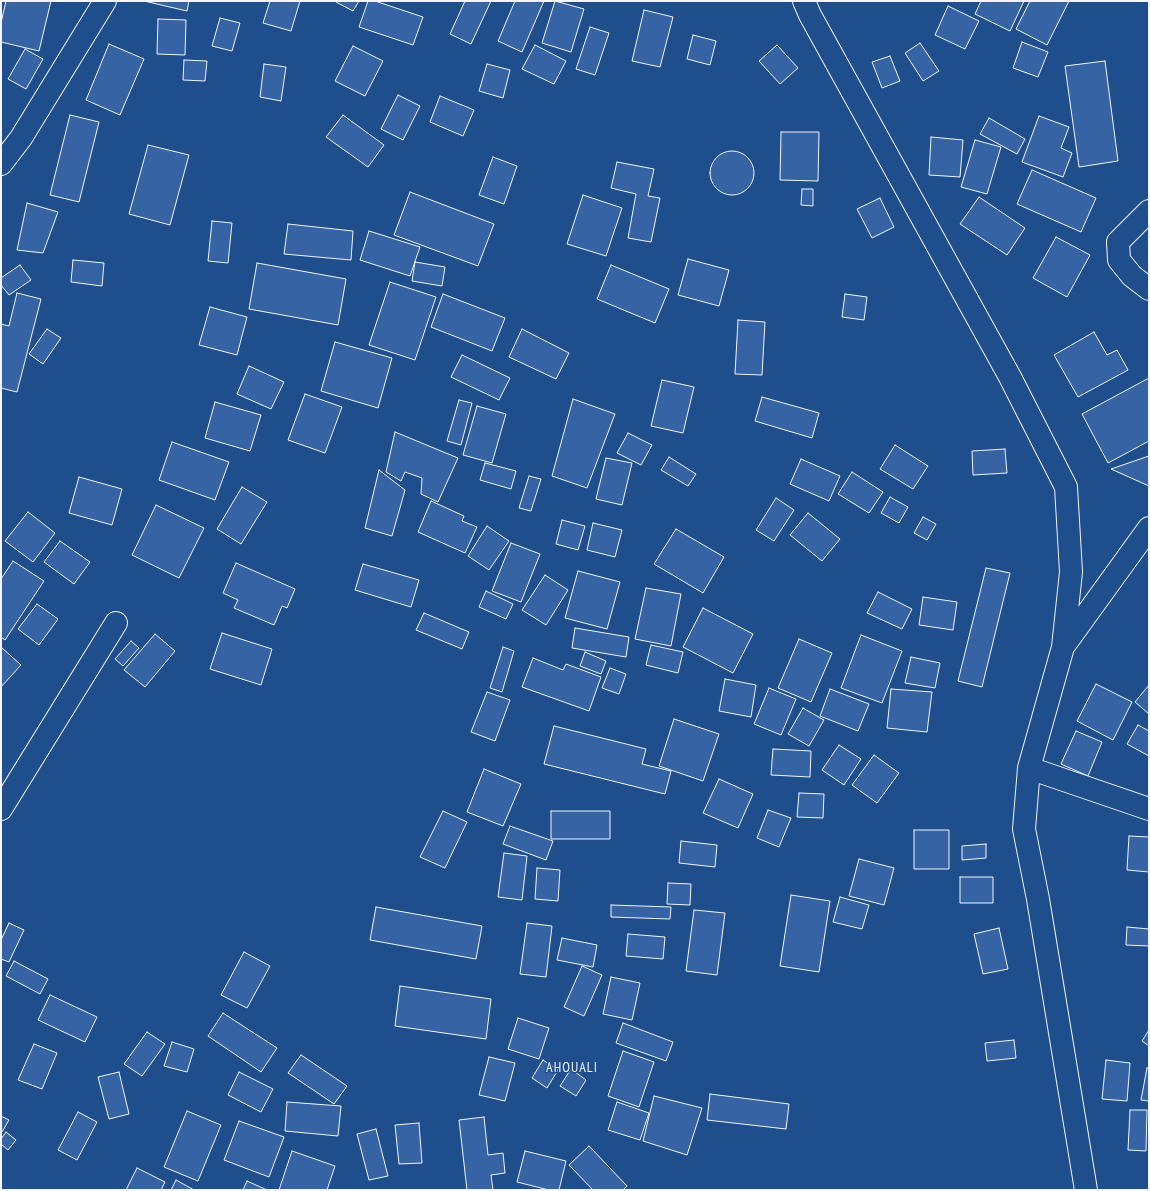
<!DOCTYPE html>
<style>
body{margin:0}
#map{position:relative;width:1150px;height:1191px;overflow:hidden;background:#1f4e8c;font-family:"PT Sans Narrow",sans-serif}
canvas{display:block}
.frame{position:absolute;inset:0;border:2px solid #f2f6ff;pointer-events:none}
</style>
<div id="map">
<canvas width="1150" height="1191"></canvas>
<div class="frame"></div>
</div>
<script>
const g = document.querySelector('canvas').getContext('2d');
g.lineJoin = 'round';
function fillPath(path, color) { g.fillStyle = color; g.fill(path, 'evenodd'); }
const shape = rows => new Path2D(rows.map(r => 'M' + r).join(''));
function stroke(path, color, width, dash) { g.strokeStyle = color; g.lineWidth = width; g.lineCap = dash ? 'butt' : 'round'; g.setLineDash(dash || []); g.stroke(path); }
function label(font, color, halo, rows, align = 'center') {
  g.font = font + ' "PT Sans Narrow",sans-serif'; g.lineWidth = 3; g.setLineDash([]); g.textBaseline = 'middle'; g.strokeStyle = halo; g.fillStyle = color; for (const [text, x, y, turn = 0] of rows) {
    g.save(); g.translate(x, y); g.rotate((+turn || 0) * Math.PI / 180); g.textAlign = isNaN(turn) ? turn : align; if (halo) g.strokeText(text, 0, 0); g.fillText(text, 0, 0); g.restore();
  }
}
const building = shape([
 [6,1,51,1,39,51,1,42,1,23,6,1],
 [144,1,189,1,187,11,144,1],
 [270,1,300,1,291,31,263,23,270,1],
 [337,1,359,1,353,11,336,2,337,1],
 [368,1,375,1,423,17,413,45,359,27,368,1],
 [465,1,491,1,471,44,450,34,465,1],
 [515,1,544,1,522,52,498,41,515,1],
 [555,1,584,9,571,52,542,43,555,1],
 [981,1,1024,1,1010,31,975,14,981,1],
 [1030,1,1069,1,1047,45,1016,29,1030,1],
 [948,6,979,21,965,49,935,35,948,6],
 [644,10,673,17,660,67,632,61,644,10],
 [220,18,240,23,232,51,212,46,220,18],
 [158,19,186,20,185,55,157,54,158,19],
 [590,27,609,33,595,75,576,69,590,27],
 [693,35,716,41,710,65,687,59,693,35],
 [1022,42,1048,52,1038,77,1013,68,1022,42],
 [920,43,939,71,923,81,905,53,920,43],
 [109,44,144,59,120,115,86,100,109,44],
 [535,45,566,61,554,84,522,69,535,45],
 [777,45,798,68,780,84,759,61,777,45],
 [353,46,383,61,365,96,335,81,353,46],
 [25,49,43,59,26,89,8,79,25,49],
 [890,56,900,81,882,88,872,62,890,56],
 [184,60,207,61,205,81,183,80,184,60],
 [1105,61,1118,161,1079,167,1065,66,1105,61],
 [264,64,286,67,281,101,260,97,264,64],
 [487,64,510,70,503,98,479,91,487,64],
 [398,95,420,106,403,140,381,129,398,95],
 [440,96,474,110,463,136,430,122,440,96],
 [70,115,99,122,79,202,50,195,70,115],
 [343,115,384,145,368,167,326,137,343,115],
 [1039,116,1069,127,1061,148,1072,153,1063,177,1022,162,1039,116],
 [989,118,1025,139,1017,154,980,134,989,118],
 [781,132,819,132,818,181,780,180,781,132],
 [931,137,963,140,960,177,929,175,931,137],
 [975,140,1001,147,987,194,961,187,975,140],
 [148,145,189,155,170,225,129,214,148,145],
 '710 173a22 22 0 1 1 44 0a22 22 0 1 1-44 0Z',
 [493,157,517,166,504,204,479,195,493,157],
 [617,162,654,169,648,196,660,198,651,242,628,238,636,194,611,188,617,162],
 [1032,170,1096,198,1081,232,1017,204,1032,170],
 [802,189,813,189,813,206,801,205,802,189],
 [410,192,494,224,478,266,394,235,410,192],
 [583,195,622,208,606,256,567,244,583,195],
 [979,197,1025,228,1007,255,960,224,979,197],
 [880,198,894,227,872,238,857,209,880,198],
 [27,203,58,212,43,253,17,250,27,203],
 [212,221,232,223,228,263,208,261,212,221],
 [288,224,353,231,351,260,284,254,288,224],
 [369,231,420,247,410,276,360,260,369,231],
 [1056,237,1090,255,1067,297,1033,278,1056,237],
 [688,259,729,270,719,306,678,295,688,259],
 [73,260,104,263,102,286,71,282,73,260],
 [415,262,445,267,442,286,412,281,415,262],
 [257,263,346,279,338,325,249,309,257,263],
 [20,265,31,280,9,295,1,285,1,278,20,265],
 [611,265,669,289,655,323,597,299,611,265],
 [390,282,436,297,415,360,369,345,390,282],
 [17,293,41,299,17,392,1,388,1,324,9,326,17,293],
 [443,294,505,318,492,351,431,327,443,294],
 [845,294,867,297,864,320,842,317,845,294],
 [210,307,247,317,237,355,199,345,210,307],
 [738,320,765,322,762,375,735,374,738,320],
 [47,329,61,338,43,364,29,354,47,329],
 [522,329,569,353,556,379,509,357,522,329],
 [1094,332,1107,355,1117,350,1128,370,1078,397,1054,355,1094,332],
 [335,342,392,358,378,408,321,391,335,342],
 [462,355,510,378,499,400,451,377,462,355],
 [249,366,284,382,271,409,237,394,249,366],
 [1149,378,1149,441,1108,463,1082,414,1149,378],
 [662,380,694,387,683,433,651,426,662,380],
 [305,394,342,407,325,453,288,440,305,394],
 [762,397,819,413,812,438,755,421,762,397],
 [573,399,615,414,587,488,552,476,573,399],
 [459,400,472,403,461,445,447,441,459,400],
 [215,402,261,415,250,451,205,438,215,402],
 [477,406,506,414,492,463,463,455,477,406],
 [395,432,458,458,438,502,421,494,422,478,405,472,401,481,386,472,395,432],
 [628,433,652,445,641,465,617,453,628,433],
 [172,442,229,462,215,500,159,480,172,442],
 [895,445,928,466,913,489,880,469,895,445],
 [1005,449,1007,473,973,475,972,451,1005,449],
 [1149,456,1149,486,1111,469,1149,456],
 [669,457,696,474,688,486,661,470,669,457],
 [606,458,632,463,622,505,596,499,606,458],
 [801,459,840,476,829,501,790,484,801,459],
 [485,463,516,471,511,489,480,480,485,463],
 [379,470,405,490,392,536,365,528,379,470],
 [852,472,883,492,869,513,838,494,852,472],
 [529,476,541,479,531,511,519,508,529,476],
 [79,477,122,489,112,525,69,513,79,477],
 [242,487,267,502,241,544,217,529,242,487],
 [890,497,908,507,899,523,881,513,890,497],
 [776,498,794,510,774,541,756,530,776,498],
 [431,501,464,516,462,521,477,527,465,553,418,532,431,501],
 [156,505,204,528,179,578,132,555,156,505],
 [28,512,55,533,33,562,5,541,28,512],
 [808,513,840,539,822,561,790,535,808,513],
 [923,517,936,524,927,540,914,533,923,517],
 [562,520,585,526,578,550,556,544,562,520],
 [593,523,622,530,615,557,587,550,593,523],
 [487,526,509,541,489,570,468,556,487,526],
 [676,529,724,557,703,593,654,564,676,529],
 [60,541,90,562,74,584,44,562,60,541],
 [511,543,540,554,521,602,492,591,511,543],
 [13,561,44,581,5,640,1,637,1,579,13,561],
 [236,563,295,589,287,608,282,606,274,625,234,608,238,600,223,593,236,563],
 [363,564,419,580,411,607,355,590,363,564],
 [986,568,1010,573,982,687,958,681,986,568],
 [578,571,620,582,607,629,565,618,578,571],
 [545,575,568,590,546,625,522,610,545,575],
 [646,588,681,594,671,646,635,639,646,588],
 [486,591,513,604,506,619,479,607,486,591],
 [878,592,912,609,902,629,867,613,878,592],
 [923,597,957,602,953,630,919,625,923,597],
 [37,604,58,619,39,645,18,629,37,604],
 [703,608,753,634,733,673,683,647,703,608],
 [424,613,469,632,462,649,416,630,424,613],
 [575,628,629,637,626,657,572,648,575,628],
 [222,633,272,649,261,685,210,669,222,633],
 [155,634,175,651,145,687,124,670,155,634],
 [861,635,902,651,882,703,841,688,861,635],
 [799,639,832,653,811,702,778,688,799,639],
 [131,641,139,648,123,666,115,659,131,641],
 [651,645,683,652,678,673,646,665,651,645],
 [1,647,21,665,1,687,1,647],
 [503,647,514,651,502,692,490,688,503,647],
 [585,652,606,661,601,674,580,666,585,652],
 [911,657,940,663,935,688,905,683,911,657],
 [533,658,563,670,566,664,601,677,589,711,522,687,533,658],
 [610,668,626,674,619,694,602,688,610,668],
 [725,679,756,685,751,717,719,711,725,679],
 [1096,684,1132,702,1113,740,1077,721,1096,684],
 [1149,685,1149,714,1135,702,1149,685],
 [769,688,796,699,781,735,754,724,769,688],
 [830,689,869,704,858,731,820,716,830,689],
 [891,689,932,692,927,732,887,728,891,689],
 [487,692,510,700,495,741,471,732,487,692],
 [803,708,824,720,809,746,788,734,803,708],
 [674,719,719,734,703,781,659,766,674,719],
 [1138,725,1149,731,1149,756,1127,744,1138,725],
 [554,726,646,749,642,764,671,771,665,794,544,764,554,726],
 [1076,731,1102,742,1088,776,1061,764,1076,731],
 [839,745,861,759,844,785,822,770,839,745],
 [773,749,811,751,810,777,771,775,773,749],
 [874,755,899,773,877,803,852,785,874,755],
 [484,769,521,784,503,826,467,812,484,769],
 [719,779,753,794,738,828,703,813,719,779],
 [799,793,824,794,823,818,797,817,799,793],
 [768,810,791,818,779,847,757,838,768,810],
 [443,811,467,822,445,868,420,857,443,811],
 [551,811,610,811,610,839,551,839,551,811],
 [510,826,553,841,546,860,503,844,510,826],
 [914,830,949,830,949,869,914,869,914,830],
 [1129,836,1149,837,1149,872,1127,870,1129,836],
 [681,841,717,845,715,867,679,863,681,841],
 [986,844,986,858,962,860,962,846,986,844],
 [504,853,527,856,522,900,498,897,504,853],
 [859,859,894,868,884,905,849,896,859,859],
 [537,868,560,870,558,901,535,899,537,868],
 [960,877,993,877,993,903,960,903,960,877],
 [668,883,691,884,690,905,667,904,668,883],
 [791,895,830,901,819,972,780,966,791,895],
 [840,897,869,905,862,929,833,922,840,897],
 [611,905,671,907,670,919,611,917,611,905],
 [376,907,482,926,476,959,370,940,376,907],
 [694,910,725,913,717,975,686,971,694,910],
 [9,923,24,930,9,962,1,959,1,940,9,923],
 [527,923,552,926,546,977,520,974,527,923],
 [1127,927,1149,929,1149,946,1126,945,1127,927],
 [999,928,1008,969,983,974,974,934,999,928],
 [628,934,665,937,663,959,626,956,628,934],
 [562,938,597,945,593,967,557,960,562,938],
 [244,952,270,966,247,1008,221,995,244,952],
 [14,961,48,979,40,994,6,976,14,961],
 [582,966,602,975,584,1016,564,1007,582,966],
 [611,977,640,983,632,1020,603,1014,611,977],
 [400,986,491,999,486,1039,395,1026,400,986],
 [50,995,97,1017,85,1042,38,1020,50,995],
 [223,1013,277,1048,261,1072,208,1036,223,1013],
 [518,1018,549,1028,539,1059,508,1049,518,1018],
 [623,1023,673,1042,666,1061,616,1043,623,1023],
 [1149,1030,1149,1046,1142,1041,1149,1030],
 [147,1032,165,1044,142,1076,124,1064,147,1032],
 [1014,1040,1016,1058,987,1061,985,1043,1014,1040],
 [172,1042,194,1049,187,1072,164,1066,172,1042],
 [34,1044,57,1053,42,1089,18,1080,34,1044],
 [623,1051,654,1062,639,1107,608,1096,623,1051],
 [301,1055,347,1086,334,1104,288,1073,301,1055],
 [489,1057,515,1063,505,1101,479,1095,489,1057],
 [543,1060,558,1070,547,1088,532,1078,543,1060],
 [1106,1060,1130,1063,1127,1101,1102,1099,1106,1060],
 [1147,1068,1149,1068,1149,1101,1141,1100,1147,1068],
 [571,1069,586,1080,576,1096,560,1086,571,1069],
 [119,1072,129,1114,109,1119,98,1077,119,1072],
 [239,1072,273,1089,261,1112,228,1095,239,1072],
 [710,1094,789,1104,786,1129,707,1120,710,1094],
 [654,1096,702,1108,687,1155,643,1141,654,1096],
 [287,1102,341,1106,338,1136,285,1131,287,1102],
 [617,1102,649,1113,640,1140,608,1130,617,1102],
 [1130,1110,1147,1110,1146,1151,1128,1150,1130,1110],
 [187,1111,221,1125,198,1181,164,1167,187,1111],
 [78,1112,97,1122,77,1160,58,1150,78,1112],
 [1,1116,9,1120,2,1132,1,1131,1,1116],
 [484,1117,488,1155,503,1153,505,1173,491,1175,493,1190,467,1190,459,1120,484,1117],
 [239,1121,284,1137,269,1177,224,1160,239,1121],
 [419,1123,422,1163,399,1164,395,1125,419,1123],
 [376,1129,388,1176,369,1180,357,1134,376,1129],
 [6,1132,16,1140,8,1150,1,1144,1,1139,6,1132],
 [589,1146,627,1186,623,1190,593,1190,569,1165,589,1146],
 [292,1151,335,1166,327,1190,279,1190,292,1151],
 [525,1151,566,1161,559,1190,549,1190,517,1182,525,1151],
 [137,1168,165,1182,161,1190,126,1190,137,1168],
 [176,1180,194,1190,171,1190,176,1180],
 [247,1181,267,1190,243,1190,247,1181]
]);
const minor = shape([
 [804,1,810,15,1010,377,1066,487,1071,572,1063,647,1029,768,1024,829,1038,899,1086,1190],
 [1,164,21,138,105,1],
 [1149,211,1118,242,1119,260,1132,276,1149,289],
 [1063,647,1149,528],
 [1029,768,1149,809],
 [1,809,116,623]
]);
const quarterNames = [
 ["AHOUALI",572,1068]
];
fillPath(building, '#3563a3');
stroke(building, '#f2f6ff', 1);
stroke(minor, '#f2f6ff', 24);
stroke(minor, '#1f4e8c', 22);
g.letterSpacing = '1px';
label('14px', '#f2f6ff', '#1f4e8c', quarterNames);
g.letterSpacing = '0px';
</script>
